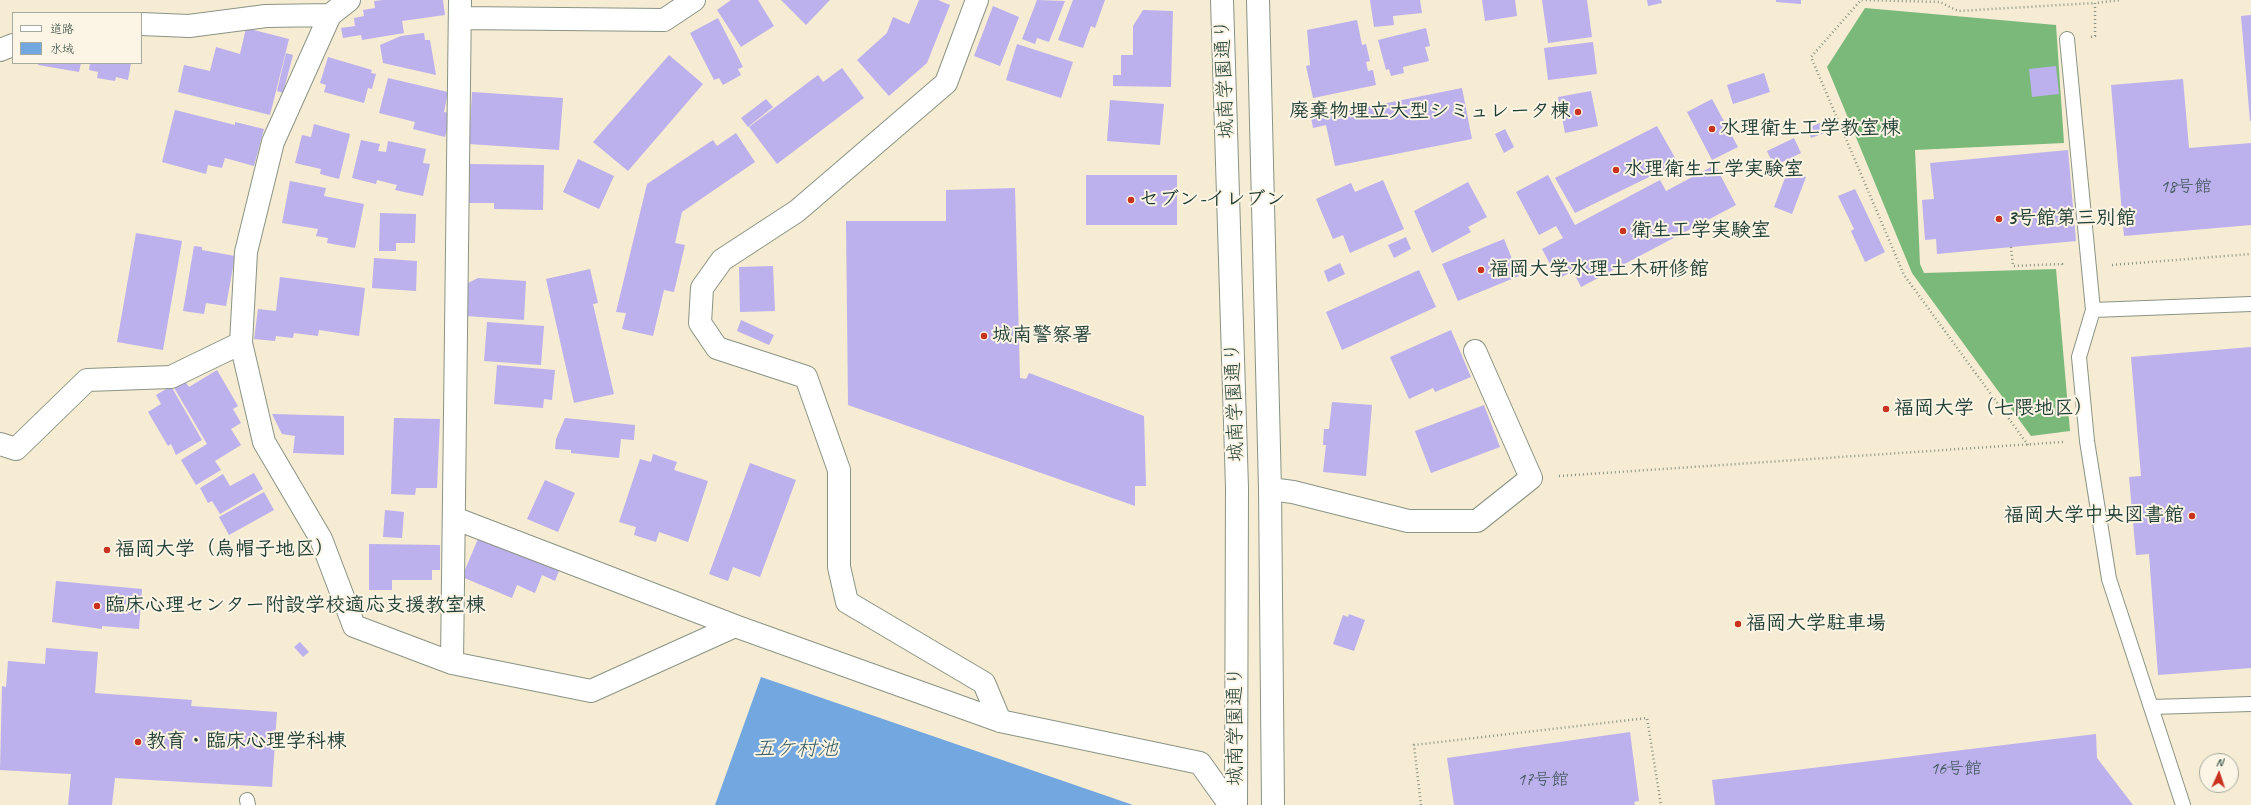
<!DOCTYPE html>
<meta charset="utf-8">
<style>
body{margin:0}
#map{position:relative;width:2251px;height:805px;overflow:hidden;background:#f6ebd3;font-family:Caveat,"Klee One",sans-serif}
canvas{display:block}
.legend{position:absolute;left:12px;top:12px;width:130px;height:52px;box-sizing:border-box;background:#fcf5e5;border:1px solid #a4ab9e;margin:0;padding:5px 7px;list-style:none;font-size:12px;color:#1f3d34}
.legend li{display:flex;align-items:center;gap:8px;height:20px}
.legend b{width:20px;border:1px solid #a4ab9e}
.north{position:absolute;left:2199px;top:753px;width:40px;height:40px;box-sizing:border-box;background:#fcf5e5;border:1px solid #a4ab9e;border-radius:50%;rotate:3deg;font-size:11px;font-weight:700;line-height:16px;text-align:center;color:#1f3d34}
.north::after{content:'';display:block;margin:auto;width:14px;height:18px;background:#c8321e;clip-path:polygon(50% 0,100% 100%,50% 72%,0 100%)}
</style>
<div id="map">
<canvas width="2251" height="805"></canvas>
<ul class="legend">
<li><b style="height:5px;background:#fff"></b>道路</li>
<li><b style="height:11px;background:#73a7df"></b>水域</li>
</ul>
<div class="north">N</div>
</div>
<script>
const g = document.querySelector('canvas').getContext('2d');
g.lineJoin = 'round';
function fillPath(path, color) { g.fillStyle = color; g.fill(path, 'evenodd'); }
const shape = rows => new Path2D(rows.map(r => 'M' + r).join(''));
function stroke(path, color, width, dash) { g.strokeStyle = color; g.lineWidth = width; g.lineCap = dash ? 'butt' : 'round'; g.setLineDash(dash || []); g.stroke(path); }
function label(font, color, halo, rows, align = 'center') {
  g.font = font + ' Caveat,"Klee One",sans-serif'; g.lineWidth = 4; g.setLineDash([]); g.textBaseline = 'middle'; g.strokeStyle = halo; g.fillStyle = color; for (const [text, x, y, turn = 0] of rows) {
    g.save(); g.translate(x, y); g.rotate((+turn || 0) * Math.PI / 180); g.textAlign = isNaN(turn) ? turn : align; if (halo) g.strokeText(text, 0, 0); g.fillText(text, 0, 0); g.restore();
  }
}
const forest = shape([
 [1865,8,2056,25,2064,143,1915,150,1920,264,1924,273,2056,269,2070,431,2031,436,1912,273,1827,67]
]);
const water = shape([
 [761,677,1133,805,715,805]
]);
const building = shape([
 [383,0,443,0,445,15,402,21,404,33,362,40,361,35,343,38,341,28,355,26,354,18,364,16,363,10,375,8,374,1],
 [731,0,758,0,774,26,741,47,717,10],
 [781,0,830,0,806,25],
 [919,0,938,0,950,5,927,63,889,96,857,60,887,33,893,17,909,24],
 [1037,0,1065,1,1049,42,1037,38,1035,44,1022,39],
 [1073,0,1105,0,1095,28,1091,26,1083,48,1058,40],
 [1370,0,1420,0,1422,13,1393,16,1394,25,1374,27],
 [1482,0,1515,0,1517,16,1485,21],
 [1542,0,1587,0,1592,37,1548,43],
 [1647,0,1661,0,1662,3,1648,6],
 [1776,0,1801,0,1801,4,1776,2],
 [993,6,1019,17,1000,66,974,56],
 [1143,10,1173,11,1171,87,1113,86,1113,75,1121,75,1121,55,1133,55,1133,26],
 [2251,15,2251,121,2250,121,2241,16],
 [718,18,743,67,738,69,741,75,723,85,719,78,714,80,690,33],
 [1357,20,1362,45,1366,44,1370,61,1366,62,1368,71,1373,70,1376,85,1313,98,1306,66,1310,65,1307,30],
 [246,28,289,39,270,115,178,92,184,65,210,71,216,47,240,54],
 [1426,28,1430,46,1425,47,1429,61,1403,67,1404,73,1391,76,1389,69,1386,70,1378,40],
 [424,33,425,40,430,40,436,75,383,63,380,45,401,36],
 [1593,42,1597,74,1548,80,1544,48],
 [1017,44,1073,62,1061,98,1006,80],
 [286,53,293,55,283,93,277,91],
 [669,55,703,84,628,171,593,142],
 [328,57,372,70,371,73,376,74,372,89,368,88,364,103,324,92,326,85,320,83],
 [38,63,81,63,79,72,38,65],
 [90,63,131,63,128,80,116,77,115,81,97,78,98,72,89,70],
 [2056,66,2059,94,2032,97,2029,69],
 [842,68,864,98,777,164,749,127,818,75,823,82],
 [1764,73,1770,92,1733,104,1727,85],
 [388,78,448,92,444,112,451,113,445,137,413,129,415,122,379,113],
 [2183,79,2189,148,2251,143,2251,225,2124,236,2111,85],
 [1462,88,1472,139,1335,166,1326,125,1313,128,1310,112,1331,107,1332,114],
 [1591,91,1598,126,1565,133,1558,97],
 [472,92,563,98,559,150,469,144],
 [766,99,773,107,748,127,741,118],
 [1712,99,1738,147,1712,160,1687,112],
 [1110,100,1164,104,1160,145,1107,141],
 [175,110,235,125,235,122,264,129,254,166,225,158,222,168,208,165,206,174,162,162],
 [1820,123,1824,133,1811,138,1807,128],
 [314,124,350,134,339,179,320,174,321,169,295,163,302,135,311,137],
 [1657,126,1678,163,1575,213,1555,178],
 [1505,129,1514,147,1504,153,1495,134],
 [736,133,755,162,682,212,675,243,685,245,674,292,664,290,653,336,622,329,626,313,616,312,647,184,713,140,717,146],
 [1794,138,1801,153,1774,166,1767,151],
 [361,140,380,144,378,151,386,152,388,141,426,149,423,163,430,164,423,196,395,190,397,185,377,180,376,184,352,178],
 [2068,150,2076,241,1937,254,1936,239,1925,240,1922,200,1934,199,1930,163],
 [578,159,614,176,599,209,563,192],
 [470,164,544,165,543,210,494,209,494,203,469,203],
 [1715,165,1736,205,1581,287,1573,271,1558,279,1542,249,1563,238,1556,226,1539,235,1516,192,1548,175,1575,225,1660,180,1666,191],
 [1788,170,1806,177,1792,214,1774,207],
 [1086,175,1177,175,1177,225,1086,225],
 [1383,180,1404,229,1350,253,1343,235,1333,239,1316,199,1351,183,1355,192],
 [290,181,326,188,324,196,364,204,355,248,327,243,328,238,316,236,318,229,282,223],
 [1468,182,1487,217,1468,227,1471,232,1432,253,1414,211],
 [1015,188,1020,378,1026,379,1029,373,1144,416,1146,486,1135,486,1135,506,848,405,846,221,946,221,946,190],
 [1855,189,1885,252,1865,262,1851,231,1854,229,1838,196],
 [380,213,416,214,415,243,396,243,396,251,379,251],
 [136,233,182,241,163,350,117,342],
 [1406,237,1411,249,1394,258,1388,245],
 [1504,239,1519,276,1458,301,1442,264],
 [194,246,202,247,202,250,235,256,226,306,206,303,204,314,183,311],
 [374,258,417,261,416,291,372,288],
 [1340,263,1345,274,1328,282,1324,271],
 [773,266,775,311,740,312,739,267],
 [590,269,598,303,593,304,614,394,574,403,546,279],
 [1419,270,1436,307,1342,350,1326,312],
 [280,277,365,288,359,336,319,330,318,336,294,333,293,338,276,336,275,341,254,339,258,309,276,311],
 [478,278,526,281,524,320,466,316,468,283],
 [741,320,774,335,769,345,737,331],
 [487,322,544,326,541,365,484,361],
 [1451,330,1471,377,1435,392,1433,388,1409,399,1390,357],
 [2251,347,2251,668,2158,675,2149,554,2136,555,2129,477,2141,476,2131,357],
 [497,365,555,370,552,400,544,399,543,408,494,404],
 [217,370,238,406,233,409,241,423,231,429,241,445,215,461,221,470,196,485,181,460,207,444,173,386,184,380,189,387],
 [171,386,202,440,176,455,171,444,168,446,148,412,161,404,156,395],
 [1332,402,1372,405,1366,476,1323,472,1326,445,1323,445,1324,429,1329,429],
 [1484,405,1500,447,1431,473,1415,431],
 [272,414,344,416,344,455,293,453,295,436,282,434],
 [394,418,440,419,437,488,416,488,415,495,391,494],
 [565,418,635,425,634,440,621,439,619,458,571,453,571,450,555,449,556,439],
 [653,454,677,462,674,470,708,481,688,542,659,532,656,542,634,535,636,527,619,522,640,459,651,462],
 [750,463,796,480,760,577,733,567,728,581,709,574],
 [254,473,263,489,220,514,212,501,208,503,200,488,223,474,230,486],
 [545,480,575,493,558,532,527,519],
 [264,492,274,510,229,535,219,517],
 [385,510,404,512,402,538,383,537],
 [480,534,560,568,555,581,542,575,535,593,517,585,512,598,462,577],
 [369,544,440,545,440,570,432,570,432,580,392,580,392,590,369,590],
 [56,581,142,589,139,629,102,626,102,629,52,622],
 [1349,614,1365,620,1354,651,1333,644,1343,615,1348,617],
 [300,642,309,652,303,657,294,647],
 [46,648,98,652,95,693,192,700,191,706,277,712,272,787,115,778,112,805,68,805,71,774,0,770,2,686,6,687,8,661,45,664],
 [1630,732,1639,801,1634,802,1635,805,1454,805,1447,758],
 [2096,734,2097,758,2133,805,1715,805,1712,780]
]);
const path = shape([
 [2091,37,2095,36,2095,3,2120,0],
 [2011,247,2013,266,2062,264,2063,267],
 [2112,265,2251,254],
 [2028,445,1904,275,1811,57,1861,0,1940,2,1958,11,2095,3],
 [1559,476,2063,442],
 [1421,805,1414,745,1647,718,1661,805]
]);
const service = shape([
 [2067,39,2093,310],
 [2151,707,2251,704],
 [247,800,248,805],
 [2183,805,2109,579,2087,441,2079,357,2093,310,2251,304]
]);
const minor = shape([
 [977,0,946,83,797,211,722,260,702,288,700,323,717,348,806,377,839,470,839,567,847,602,984,683,1000,721],
 [460,18,664,20,694,0],
 [141,24,189,26,266,16,330,15],
 [0,50,13,45],
 [241,343,264,442,321,539,354,626,452,663,591,691,735,626,1000,721,1200,763,1230,805],
 [0,444,16,449,87,380,171,377,241,343,246,252,273,142,330,15,349,0],
 [1270,489,1293,492,1408,521,1477,521,1531,478,1475,351],
 [454,518,735,626],
 [452,663,460,0]
]);
const tertiary = shape([
 [1222,0,1237,488,1236,805],
 [1258,0,1270,489,1273,805]
]);
const markers = [
 [1578,112,4,"#c8321e"],
 [1712,129,4,"#c8321e"],
 [1616,170,4,"#c8321e"],
 [1131,200,4,"#c8321e"],
 [1999,219,4,"#c8321e"],
 [1623,231,4,"#c8321e"],
 [1481,270,4,"#c8321e"],
 [984,336,4,"#c8321e"],
 [1886,409,4,"#c8321e"],
 [2192,516,4,"#c8321e"],
 [107,550,4,"#c8321e"],
 [97,606,4,"#c8321e"],
 [1738,624,4,"#c8321e"],
 [138,742,4,"#c8321e"]
];
const numberNames = [
 ["18号館",2186,187],
 ["16号館",1956,769],
 ["17号館",1543,780]
];
const streetNames = [
 ["城南学園通り",1225,79,-92],
 ["城南学園通り",1235,402,-92],
 ["城南学園通り",1236,726,-90]
];
const poiNames = [
 ["廃棄物埋立大型シミュレータ棟",1570,112,"right"],
 ["水理衛生工学教室棟",1720,129],
 ["水理衛生工学実験室",1624,170],
 ["セブン-イレブン",1139,200],
 ["3号館第三別館",2007,219],
 ["衛生工学実験室",1631,231],
 ["福岡大学水理土木研修館",1489,270],
 ["城南警察署",992,336],
 ["福岡大学（七隈地区）",1894,409],
 ["福岡大学中央図書館",2184,516,"right"],
 ["福岡大学（烏帽子地区）",115,550],
 ["臨床心理センター附設学校適応支援教室棟",105,606],
 ["福岡大学駐車場",1746,624],
 ["教育・臨床心理学科棟",146,742]
];
const waterNames = [
 ["五ケ村池",796,749]
];
fillPath(forest, '#7ab97a');
fillPath(water, '#73a7df');
fillPath(building, '#bcb0ed');
stroke(service, '#8a9484', 16);
stroke(minor, '#8a9484', 24);
stroke(tertiary, '#8a9484', 24);
stroke(path, '#8a9484', 2.5, [1, 3]);
stroke(service, '#fff', 14);
stroke(minor, '#fff', 22);
stroke(tertiary, '#fff', 22);
for (const [x, y, r, color] of markers) { const dot = new Path2D(); dot.arc(x, y, r, 0, 2 * Math.PI); g.fillStyle = color; g.fill(dot); stroke(dot, '#fcf5e5', 1.5); }
label('18px', '#465a62', null, numberNames);
label('20px', '#1f3d34', '#fcf5e5', streetNames);
label('bold 20px', '#1f3d34', '#fcf5e5', poiNames, 'left');
label('italic 21px', '#385d67', '#fcf5e5', waterNames);
</script>
